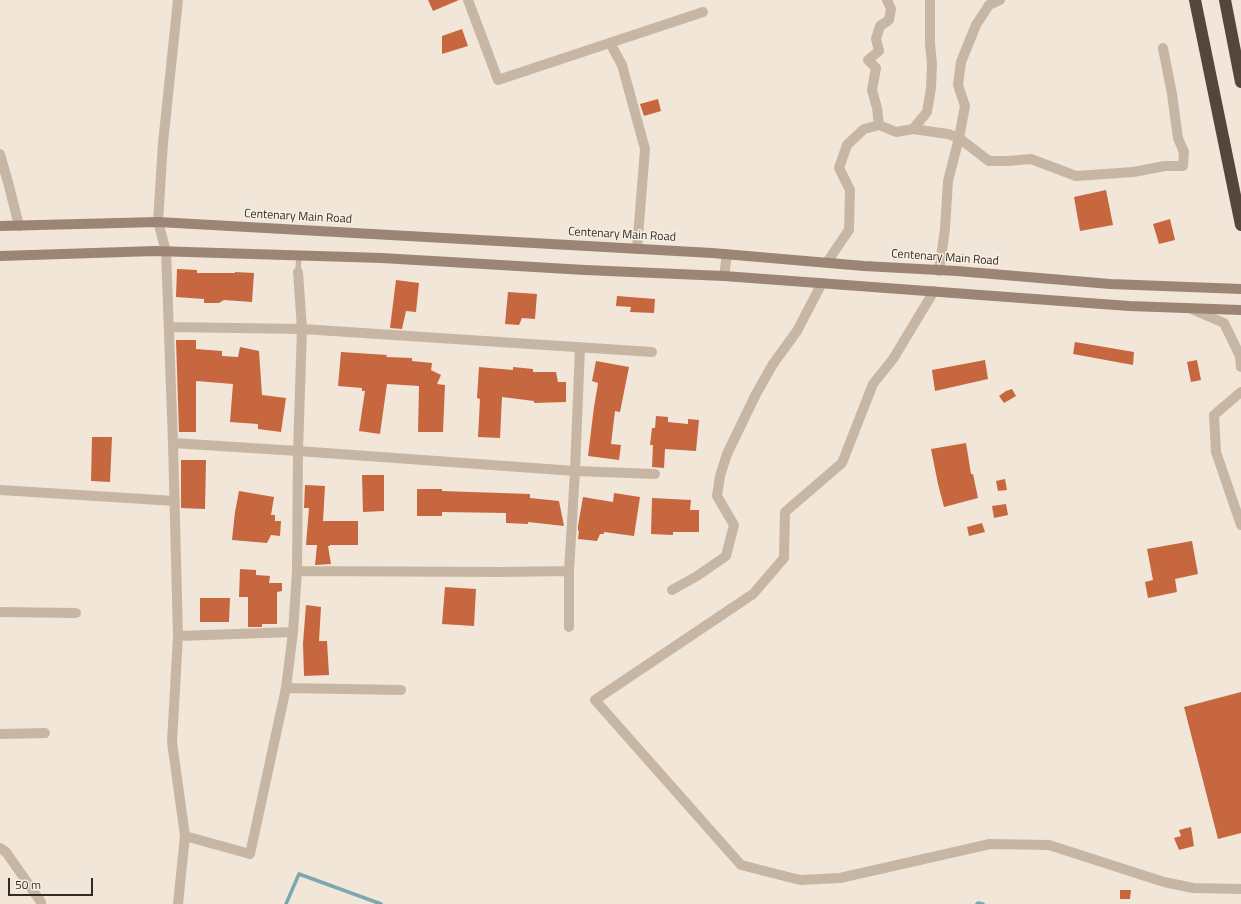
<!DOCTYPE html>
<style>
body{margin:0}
#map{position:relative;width:1241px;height:904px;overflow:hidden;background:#f1e6d8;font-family:"Titillium Web",sans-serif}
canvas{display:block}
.scale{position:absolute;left:8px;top:878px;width:85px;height:18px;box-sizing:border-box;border:2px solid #342b26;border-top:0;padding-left:5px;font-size:12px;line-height:14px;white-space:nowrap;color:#342b26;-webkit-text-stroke:3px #f9f0e4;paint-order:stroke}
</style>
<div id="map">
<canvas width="1241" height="904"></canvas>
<div class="scale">50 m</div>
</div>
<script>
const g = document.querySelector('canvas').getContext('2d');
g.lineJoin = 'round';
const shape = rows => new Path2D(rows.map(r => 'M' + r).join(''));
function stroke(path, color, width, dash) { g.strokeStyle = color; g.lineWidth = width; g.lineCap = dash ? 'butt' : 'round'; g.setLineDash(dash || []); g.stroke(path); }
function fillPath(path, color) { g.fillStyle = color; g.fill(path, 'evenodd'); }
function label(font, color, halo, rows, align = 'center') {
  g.font = font + ' "Titillium Web",sans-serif'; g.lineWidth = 3; g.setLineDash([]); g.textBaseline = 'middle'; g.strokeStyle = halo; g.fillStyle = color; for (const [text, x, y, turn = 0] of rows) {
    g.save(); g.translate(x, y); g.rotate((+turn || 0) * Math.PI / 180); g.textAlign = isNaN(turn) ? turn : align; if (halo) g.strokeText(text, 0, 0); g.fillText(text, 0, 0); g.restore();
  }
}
const stream = shape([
 [286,904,299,874,381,904],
 [977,904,978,903,983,904]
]);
const building = shape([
 [428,0,459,0,433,11],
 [462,29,468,46,442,54,442,36],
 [658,99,661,111,644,116,640,104],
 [1106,190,1113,225,1080,231,1074,197],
 [1170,219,1175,240,1159,244,1153,224],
 [177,269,197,270,197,273,235,273,235,272,254,273,252,302,224,300,219,303,204,303,204,299,176,297],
 [396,280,419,283,416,312,406,311,402,329,390,328],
 [508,292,537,294,535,319,522,318,519,325,505,324],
 [617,296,655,299,654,313,630,312,631,307,616,306],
 [176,340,196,340,196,349,222,351,222,356,238,357,240,347,259,351,262,395,286,398,281,432,258,429,258,424,230,422,233,384,196,381,196,432,179,432],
 [1075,342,1134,352,1133,365,1073,354],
 [341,352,387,355,386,357,412,358,412,361,432,363,431,370,441,375,437,384,445,385,443,432,418,432,419,386,387,384,380,434,359,431,365,391,362,391,362,388,338,386],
 [985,360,988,379,935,391,932,370],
 [1197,360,1201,380,1191,382,1187,362],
 [596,361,629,367,620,412,615,411,611,444,621,445,619,460,588,456,594,407,598,383,592,381],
 [479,367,513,370,513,367,533,369,533,372,556,372,558,382,566,382,566,402,534,403,534,401,502,397,500,438,478,437,480,399,477,398],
 [1012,389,1016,396,1004,403,999,396,1006,391],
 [656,416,668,417,668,422,688,424,688,419,699,420,696,451,665,449,664,468,652,467,653,445,650,445,652,428,655,428],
 [92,437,112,437,110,482,91,481],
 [966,443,971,474,973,474,978,498,944,507,938,484,931,449],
 [181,460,206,460,205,509,181,508],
 [362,475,384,475,384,511,363,512],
 [1005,479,1007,490,998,491,996,481],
 [305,485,325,486,323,521,358,521,358,545,330,545,330,546,328,546,331,564,315,565,317,545,306,545,309,508,304,508],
 [417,489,442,489,442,491,530,494,530,498,559,501,564,526,528,522,528,524,506,523,506,513,442,512,442,516,417,516],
 [239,491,274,497,271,515,275,515,275,521,281,521,280,536,271,535,267,543,232,540,235,512],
 [614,493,640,497,634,536,604,532,604,534,600,534,597,541,578,539,579,531,578,531,578,526,583,497,613,502],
 [652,498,691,500,690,510,699,510,699,532,673,532,673,535,651,534],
 [1006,504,1008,515,994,518,992,506],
 [982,523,985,532,969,536,967,527],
 [1192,541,1198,574,1175,579,1177,592,1148,598,1145,582,1153,580,1147,549],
 [240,569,256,570,256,575,270,576,269,583,282,583,282,591,277,592,277,624,262,624,262,627,248,627,248,597,239,597],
 [445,587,476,589,474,626,442,624],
 [200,598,230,598,229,622,200,622],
 [306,605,321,607,319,641,327,641,329,675,304,676,303,643],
 [1241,692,1241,833,1218,839,1184,707],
 [1191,827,1194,846,1179,850,1174,838,1181,836,1179,830],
 [1120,890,1131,890,1130,899,1120,899]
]);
const lane = shape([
 [298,272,299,255]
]);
const street = shape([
 [468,0,498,80,703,12],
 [610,43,622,65,645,149,637,249],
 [879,125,877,108,872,90,876,68,868,60,879,51,876,39,880,26,889,20,891,9,887,0],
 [913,129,948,134,959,138,989,161,1008,161,1031,159,1076,176,1133,172,1165,166,1183,166,1184,152,1178,138,1172,94,1163,48],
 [0,154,9,186,19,226],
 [827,262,849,230,850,190,839,168,847,145,864,129,879,125,896,132,913,129,927,112,931,88,932,64,930,44,930,0],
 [939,271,945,229,948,181,959,138,965,106,958,85,961,62,976,25,989,5,1000,0],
 [724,276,727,254],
 [934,291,893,359,873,384,842,463,785,512,784,558,753,594,595,700,741,865,800,880,840,878,990,844,1049,845,1164,882,1193,888,1241,889],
 [1189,308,1224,323,1240,356,1241,367],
 [169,327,302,329,652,352],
 [1241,392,1214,415,1216,452,1241,525],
 [173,443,298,451,575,471,655,474],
 [0,490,175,501],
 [297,571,500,572,569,571],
 [672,590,697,576,726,556,734,525,717,496,720,476,727,454,756,394,773,364,797,331,822,283],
 [0,612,76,613],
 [569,627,569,571,575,471,580,347],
 [178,636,293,632],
 [286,688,401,690],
 [0,734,45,733],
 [185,836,250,854,286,688,293,632,297,571,298,451,302,329,298,272],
 [0,848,6,852,41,902,41,904],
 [178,904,185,836,172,742,178,636,173,443,166,251,158,222,163,143,178,0]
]);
const secondary = shape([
 [0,226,158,222,712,253,864,266,957,271,1110,284,1241,289],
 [0,256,155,251,382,258,585,270,724,276,1129,306,1241,310]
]);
const highway = shape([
 [1195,0,1241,225],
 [1225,0,1241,82]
]);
const streetNames = [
 ["Centenary Main Road",298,217,3],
 ["Centenary Main Road",622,235,3],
 ["Centenary Main Road",945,258,4]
];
stroke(stream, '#77a9ae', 3.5);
fillPath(building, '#c66740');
stroke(lane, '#c8b6a4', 5.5);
stroke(street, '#c8b6a4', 10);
stroke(secondary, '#9c8575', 10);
stroke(highway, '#55453d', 12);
label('12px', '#342b26', '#f9f0e4', streetNames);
</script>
